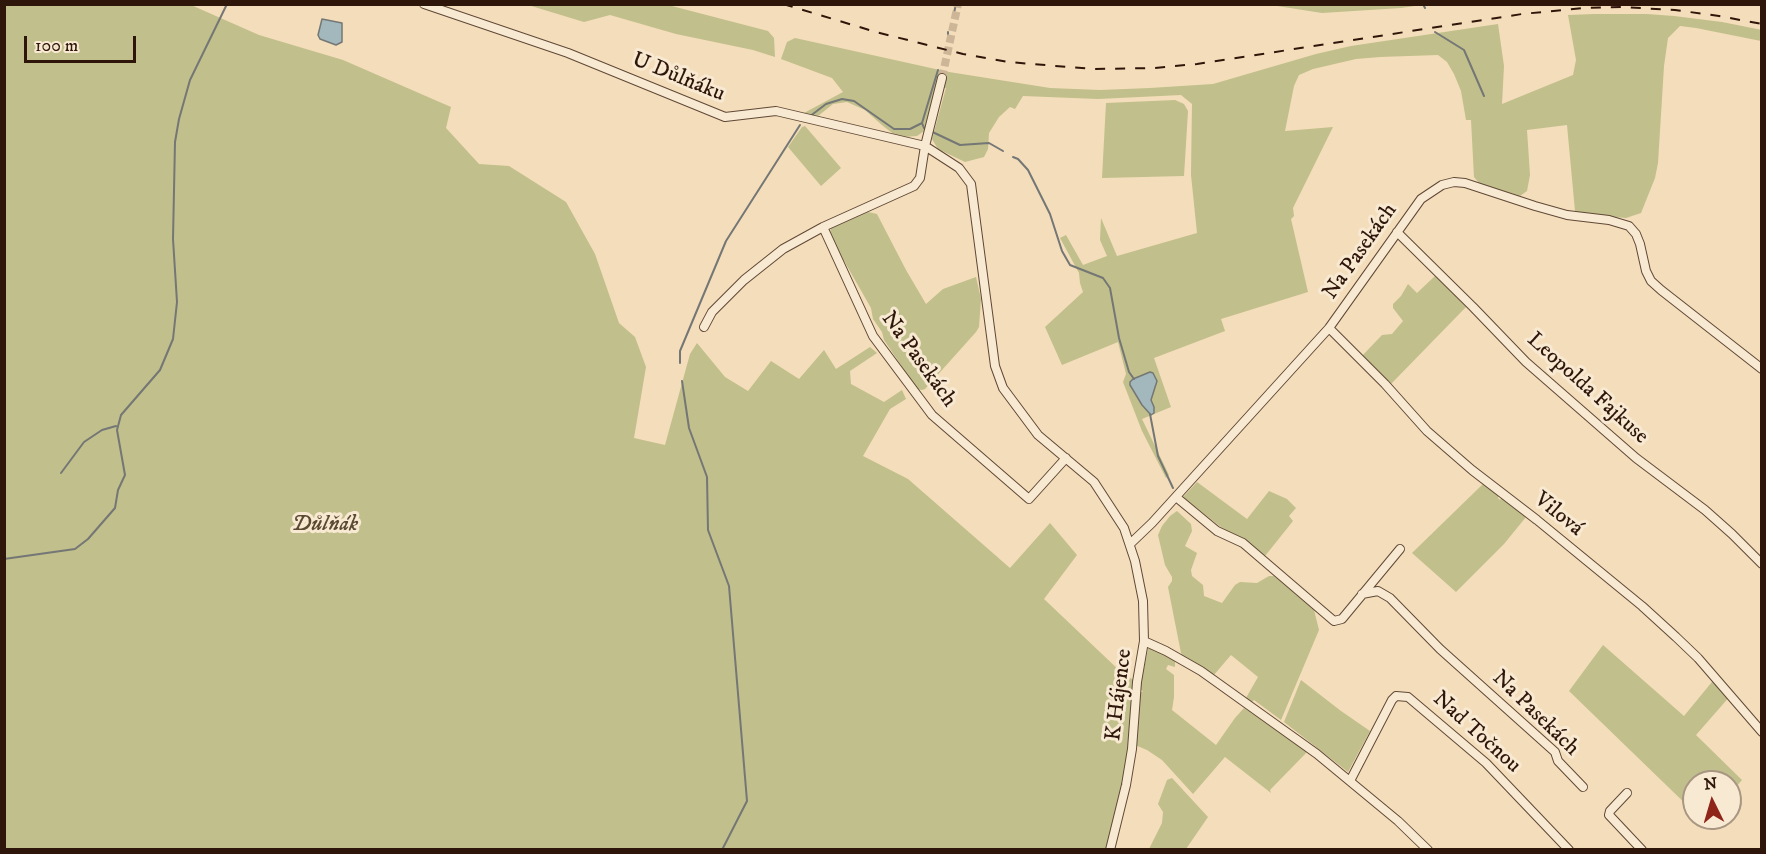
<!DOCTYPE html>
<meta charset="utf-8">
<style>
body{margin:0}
#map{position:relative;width:1766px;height:854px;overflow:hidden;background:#f4ddba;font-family:"IM FELL DW Pica",serif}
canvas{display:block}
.frame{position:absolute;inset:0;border:6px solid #2f160a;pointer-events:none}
.north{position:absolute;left:1682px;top:770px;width:60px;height:60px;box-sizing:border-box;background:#f8e9d2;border:2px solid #a89582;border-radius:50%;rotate:355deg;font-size:16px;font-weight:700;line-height:24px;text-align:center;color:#2f160a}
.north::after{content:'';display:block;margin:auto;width:21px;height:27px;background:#8f2418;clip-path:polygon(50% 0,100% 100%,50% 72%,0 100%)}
.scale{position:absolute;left:24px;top:36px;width:112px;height:27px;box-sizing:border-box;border:3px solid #2f160a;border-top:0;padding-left:8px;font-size:18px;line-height:21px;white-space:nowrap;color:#2f160a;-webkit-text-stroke:4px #f8e9d2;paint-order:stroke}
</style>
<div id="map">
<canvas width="1766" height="854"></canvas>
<div class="frame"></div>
<div class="north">N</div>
<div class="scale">100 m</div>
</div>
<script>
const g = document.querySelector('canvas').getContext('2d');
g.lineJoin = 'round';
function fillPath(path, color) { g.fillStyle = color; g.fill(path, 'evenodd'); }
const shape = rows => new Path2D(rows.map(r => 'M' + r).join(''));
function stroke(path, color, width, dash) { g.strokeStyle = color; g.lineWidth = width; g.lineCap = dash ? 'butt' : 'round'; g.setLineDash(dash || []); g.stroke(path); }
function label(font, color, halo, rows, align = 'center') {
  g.font = font + ' "IM FELL DW Pica",serif'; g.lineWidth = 6; g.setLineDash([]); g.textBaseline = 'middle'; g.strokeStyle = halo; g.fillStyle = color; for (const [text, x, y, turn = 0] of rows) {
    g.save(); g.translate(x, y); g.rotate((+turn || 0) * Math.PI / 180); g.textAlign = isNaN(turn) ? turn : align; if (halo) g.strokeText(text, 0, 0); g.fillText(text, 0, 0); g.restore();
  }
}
const green = shape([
 [5,5,191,5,259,35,343,60,451,107,446,128,479,164,509,166,566,202,595,254,619,323,635,337,646,367,634,438,665,445,690,354,697,343,725,377,748,391,771,361,799,379,824,350,836,369,870,347,877,353,850,371,851,384,884,402,902,390,906,399,890,409,863,456,908,479,1010,568,1050,523,1077,555,1044,599,1122,673,1137,682,1132,749,1110,849,5,850],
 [528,5,668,5,768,31,774,38,775,57,753,50,676,34,610,15,584,22],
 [1271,5,1271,4,1422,5,1401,8,1322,13],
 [1595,14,1647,14,1674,16,1722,22,1762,30,1761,41,1696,28,1680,26,1668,38,1664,66,1658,163,1655,178,1641,213,1626,218,1579,214,1575,211,1567,125,1527,130,1530,175,1527,191,1520,196,1479,183,1474,177,1471,120,1466,120,1461,91,1454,74,1447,62,1438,55,1380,57,1356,59,1313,69,1299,75,1294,86,1285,131,1333,127,1293,208,1294,216,1291,219,1308,292,1221,319,1225,331,1154,358,1171,407,1142,419,1169,475,1166,478,1142,431,1123,382,1126,374,1118,342,1062,365,1045,327,1083,292,1080,283,1079,273,1060,238,1066,235,1083,265,1107,256,1100,240,1101,218,1117,256,1197,233,1191,175,1192,104,1181,95,1098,99,1023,96,1015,109,1010,107,999,117,989,133,988,149,984,157,965,162,938,149,932,139,946,88,937,86,927,129,917,136,904,137,895,135,883,126,865,110,847,102,833,104,818,116,804,113,843,92,832,78,781,59,787,42,795,38,949,72,1050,88,1100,90,1150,88,1213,84,1316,54,1351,46,1498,24,1504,66,1502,104,1573,75,1576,60,1568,15],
 [1175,100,1184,104,1188,111,1184,176,1102,178,1106,103],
 [805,126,841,168,821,186,788,147,802,127],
 [868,212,877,214,906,270,926,304,943,289,976,277,981,299,979,327,976,332,925,389,922,390,917,389,884,340,882,332,873,319,871,308,831,238,830,234,831,228],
 [1435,276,1466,307,1391,384,1362,356,1382,335,1392,334,1403,321,1393,308,1393,304,1401,296,1408,284,1417,293],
 [1197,482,1247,519,1269,491,1287,499,1296,508,1289,516,1293,521,1265,556,1247,541,1222,528,1183,497],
 [1484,483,1499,495,1498,498,1500,500,1502,497,1526,517,1504,544,1456,592,1412,553],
 [1177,511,1191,524,1192,531,1185,546,1197,553,1191,570,1192,576,1203,585,1204,596,1222,603,1235,585,1240,582,1257,583,1269,576,1274,576,1314,610,1319,630,1281,720,1254,700,1251,703,1246,698,1258,677,1231,655,1213,676,1184,657,1181,653,1168,587,1172,581,1172,577,1165,565,1158,535,1162,526,1170,516],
 [1603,645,1684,716,1716,677,1731,695,1696,735,1742,780,1730,794,1730,782,1694,782,1694,812,1569,691],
 [1148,649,1154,649,1175,659,1175,667,1168,665,1166,669,1174,675,1174,697,1172,710,1216,745,1235,718,1244,708,1307,752,1270,790,1271,793,1225,757,1193,794,1162,760,1147,750,1135,745,1140,692,1143,692,1140,688,1141,683],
 [1301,680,1341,711,1370,731,1348,772,1284,722],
 [1172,778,1208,817,1186,849,1149,849,1162,823,1163,812,1158,804,1167,780]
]);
const water = shape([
 [322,19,342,23,342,42,336,45,320,39,318,35,322,19],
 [1150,372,1153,373,1157,381,1151,400,1154,407,1154,413,1151,415,1142,405,1130,385,1130,382,1133,379,1150,372]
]);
const stream = shape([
 [1423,4,1425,8],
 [954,13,956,4],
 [1435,32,1464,50,1484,96],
 [948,35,948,32],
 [809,117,826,104,842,99,854,101,894,129,910,129,922,123,938,70],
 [922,123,924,128,960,145,989,143,1003,151],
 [1013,157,1018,159,1028,170,1050,214,1062,251,1070,265,1103,278,1110,288,1119,338,1129,372,1134,379],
 [680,363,680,351,726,241,800,125],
 [682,381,689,428,707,477,708,530,729,586,747,801,722,850],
 [1150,414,1158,456,1173,488],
 [61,473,84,442,102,430,116,426],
 [4,559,75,549,88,539,115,508,118,490,125,475,117,430,121,415,160,370,173,339,177,302,173,239,175,142,179,119,190,80,227,4]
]);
const minorTunnel = shape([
 [942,78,958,4]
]);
const minor = shape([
 [424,4,568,53,725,117,776,111,925,146,959,168,971,184,995,366,1003,388,1038,435,1094,482,1124,528,1135,561,1143,601,1144,641,1137,682,1132,749,1126,785,1110,850],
 [823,227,873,336,932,415,1029,499,1066,458],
 [1397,232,1473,307,1526,362,1636,458,1705,510,1732,534,1762,564],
 [704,327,712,312,744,280,783,249,823,227,914,186,920,178,925,146,942,78],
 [1329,328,1385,384,1427,431,1472,470,1537,520,1642,606,1676,637,1698,658,1762,732],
 [1176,497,1217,531,1243,543,1334,621,1342,619,1400,549],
 [1130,544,1152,523,1329,328,1421,199,1442,185,1454,182,1465,183,1535,206,1567,215,1609,220,1629,226,1636,234,1640,244,1646,271,1651,281,1661,290,1762,369],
 [1362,594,1378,591,1390,598,1440,649,1555,752,1558,761,1583,787],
 [1144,641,1166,651,1201,671,1317,754,1398,821,1428,850],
 [1350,781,1392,700,1396,696,1408,697,1486,763,1569,850],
 [1627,793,1610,811,1609,815,1642,850]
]);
const rail = shape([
 [783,4,876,32,963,54,1008,62,1093,69,1154,68,1197,64,1522,14,1584,8,1622,7,1675,10,1719,16,1762,24]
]);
const streetNames = [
 ["U Důlňáku",678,78,22],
 ["Na Pasekách",1361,252,-55],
 ["Na Pasekách",918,360,54],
 ["Leopolda Fajkuse",1587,389,42],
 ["Vilová",1558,515,39],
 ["K Hájence",1120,695,-83],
 ["Na Pasekách",1535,714,44],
 ["Nad Točnou",1476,733,42]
];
const parkNames = [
 ["Důlňák",325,525]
];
fillPath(green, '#c1bf8b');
fillPath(water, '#a2b8bc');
stroke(water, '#747775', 1.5);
stroke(stream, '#747775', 2);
stroke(minorTunnel, '#cdb597', 8, [8, 4]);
stroke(minor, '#604836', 10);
stroke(minor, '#f8e9d2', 8);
stroke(rail, '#2f160a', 2, [10, 10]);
label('22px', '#2f160a', '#f8e9d2', streetNames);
label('italic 22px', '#5b4931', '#f8e9d2', parkNames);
</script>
